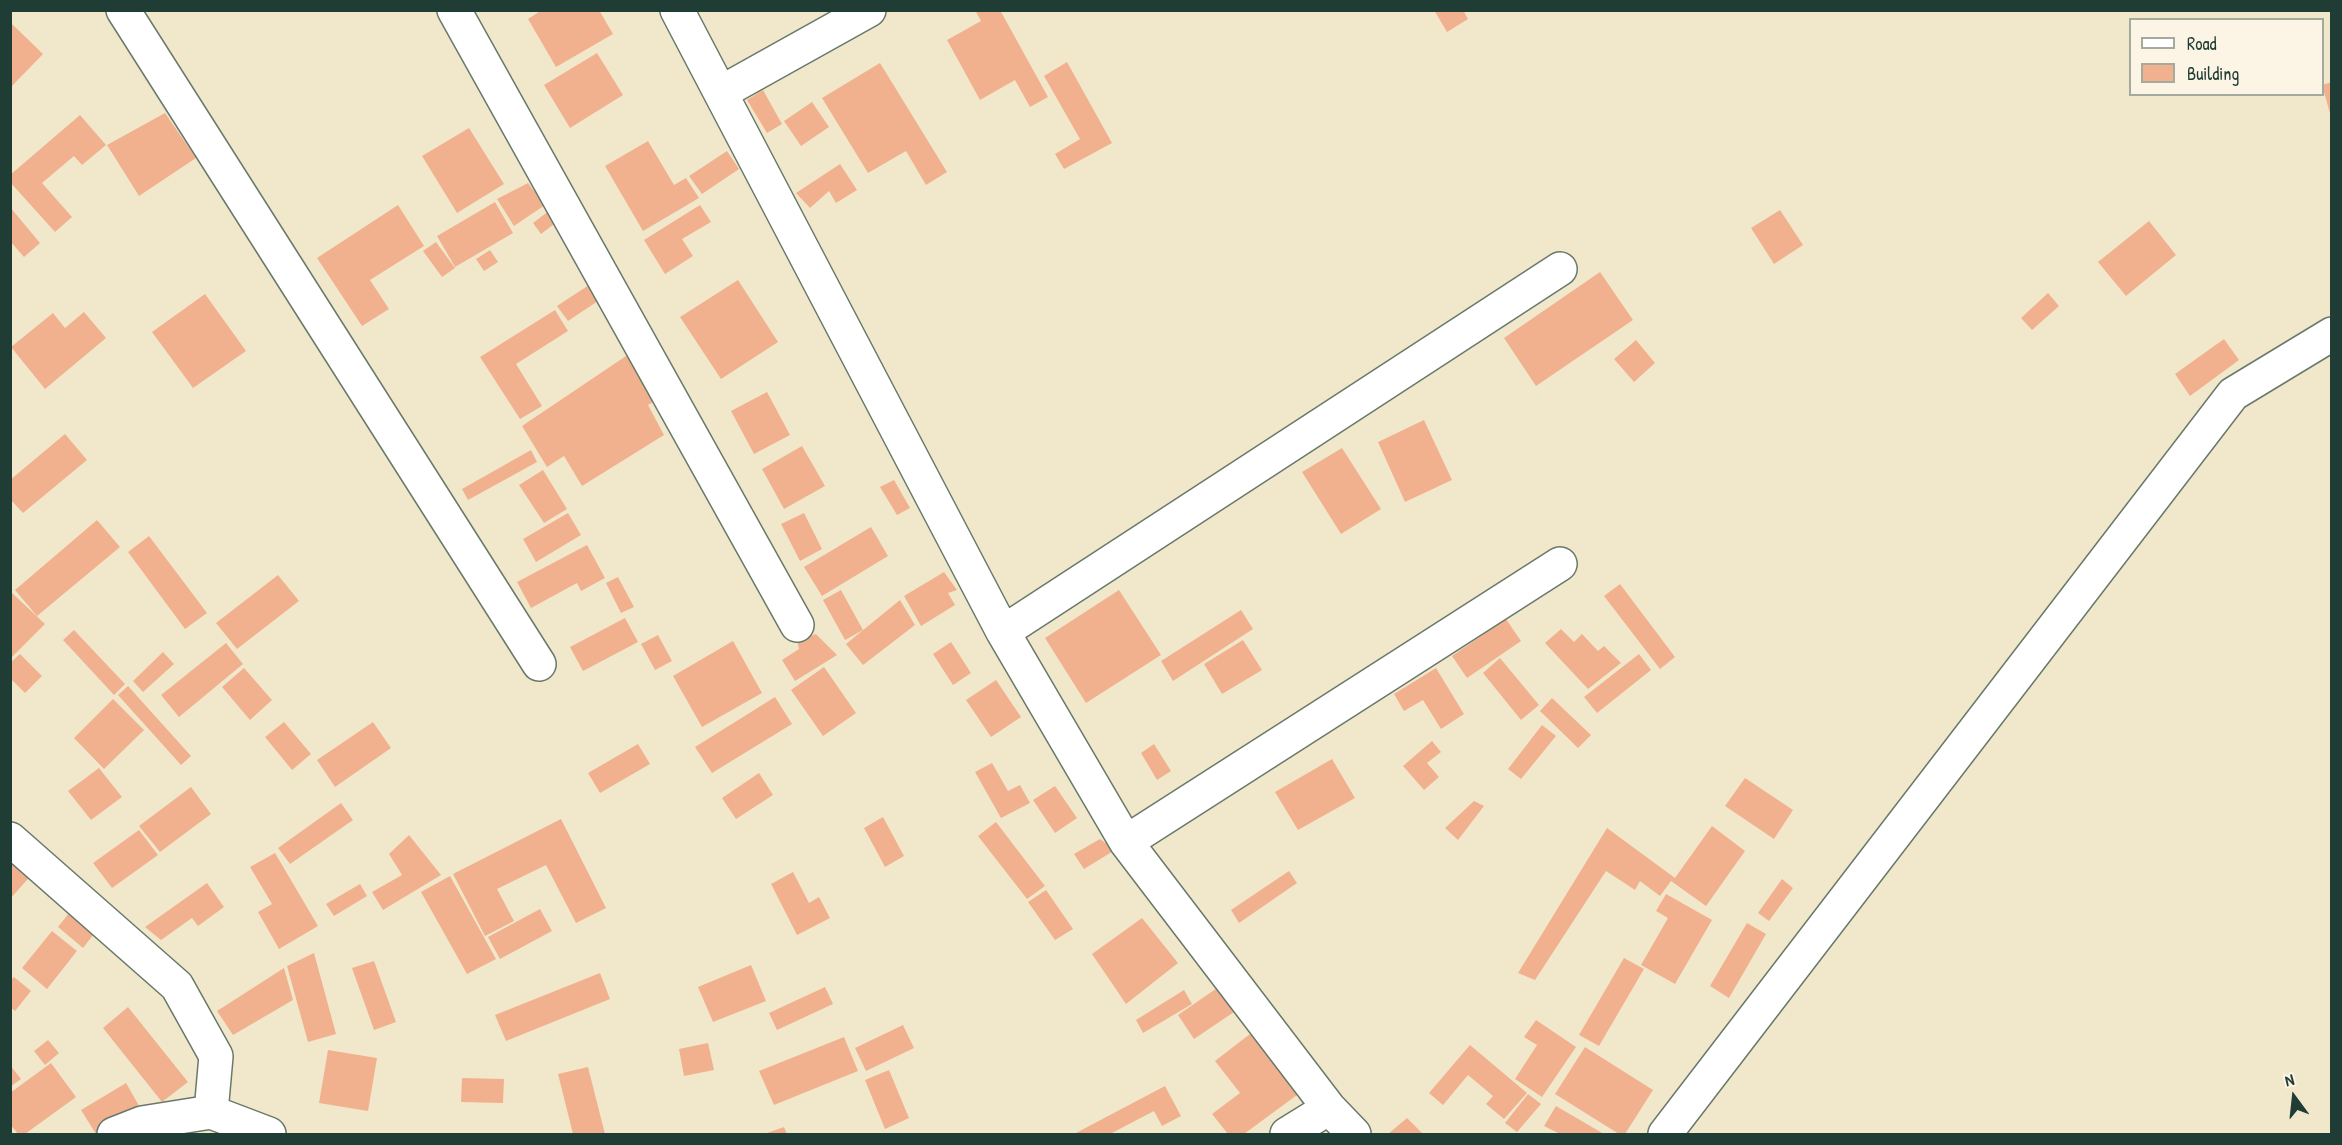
<!DOCTYPE html>
<style>
body{margin:0}
#map{position:relative;width:2342px;height:1145px;overflow:hidden;background:#f1e8cc;font-family:"Patrick Hand",sans-serif}
canvas{display:block}
.frame{position:absolute;inset:0;border:12px solid #1f3d34;pointer-events:none}
.legend{position:absolute;left:2129px;top:18px;width:195px;height:78px;box-sizing:border-box;background:#fcf5e5;border:2px solid #a4ab9e;margin:0;padding:8px 10px;list-style:none;font-size:18px;color:#1f3d34}
.legend li{display:flex;align-items:center;gap:12px;height:30px}
.legend b{width:30px;border:2px solid #a4ab9e}
.north{position:absolute;left:2264px;top:1067px;width:60px;height:60px;-webkit-text-stroke:4px #fcf5e5;paint-order:stroke;rotate:345deg;font-size:16px;font-weight:700;line-height:24px;text-align:center;color:#1f3d34}
.north::after{content:'';display:block;margin:auto;width:21px;height:27px;background:#1f3d34;clip-path:polygon(50% 0,100% 100%,50% 72%,0 100%)}
</style>
<div id="map">
<canvas width="2342" height="1145"></canvas>
<div class="frame"></div>
<ul class="legend">
<li><b style="height:8px;background:#fff"></b>Road</li>
<li><b style="height:16px;background:#f1b18e"></b>Building</li>
</ul>
<div class="north">N</div>
</div>
<script>
const g = document.querySelector('canvas').getContext('2d');
g.lineJoin = 'round';
function fillPath(path, color) { g.fillStyle = color; g.fill(path, 'evenodd'); }
const shape = rows => new Path2D(rows.map(r => 'M' + r).join(''));
function stroke(path, color, width, dash) { g.strokeStyle = color; g.lineWidth = width; g.lineCap = dash ? 'butt' : 'round'; g.setLineDash(dash || []); g.stroke(path); }
const building = shape([
 [542,10,599,10,613,34,556,67,528,19],
 [975,10,1000,10,1048,97,1030,107,1015,80,980,100,947,40,981,21],
 [1434,10,1463,10,1468,19,1447,32],
 [10,22,43,54,10,88],
 [597,53,623,95,570,128,544,85],
 [1067,62,1112,143,1064,169,1055,154,1080,139,1044,76],
 [880,63,947,172,926,185,906,151,868,173,822,98],
 [2332,82,2332,117,2331,117,2322,85],
 [763,90,782,124,767,133,747,100],
 [812,102,829,127,801,146,784,121],
 [165,113,196,158,139,196,107,145],
 [80,115,106,145,82,165,74,156,42,183,72,217,55,232,10,182,10,175],
 [469,128,504,184,457,213,422,156],
 [648,141,674,185,686,178,699,198,643,231,605,166],
 [727,151,739,169,702,194,689,176],
 [840,164,857,190,836,203,829,191,810,208,796,193],
 [528,183,545,205,514,226,497,199],
 [495,202,513,233,455,267,437,236],
 [398,205,424,246,370,280,389,309,362,326,317,258],
 [700,205,711,222,682,239,693,256,665,274,644,240],
 [10,207,40,243,24,257,10,241],
 [550,210,558,221,541,234,533,223],
 [1780,210,1803,245,1774,264,1751,228],
 [2149,221,2176,255,2126,296,2098,262],
 [436,242,455,268,442,277,423,251],
 [490,250,498,262,484,271,476,259],
 [1600,272,1633,320,1536,386,1504,338],
 [738,280,778,342,721,379,680,317],
 [589,285,601,299,568,321,557,306],
 [2048,293,2059,306,2032,330,2021,318],
 [205,294,246,351,193,388,152,332],
 [555,310,568,331,516,364,542,406,520,419,480,357],
 [84,312,106,338,45,389,11,347,53,313,65,328],
 [2224,339,2239,360,2190,396,2175,374],
 [1636,340,1655,363,1634,382,1614,359],
 [629,354,660,398,648,405,664,435,582,486,564,456,547,467,522,426],
 [767,392,790,435,754,454,731,411],
 [1424,420,1452,480,1405,502,1378,442],
 [65,434,87,460,23,513,10,499,10,480],
 [802,446,825,486,784,509,762,469],
 [1342,448,1381,509,1341,534,1302,472],
 [531,450,537,462,468,500,462,489],
 [543,470,567,509,544,523,519,485],
 [894,480,910,508,897,515,880,487],
 [568,513,581,535,536,562,523,539],
 [804,513,822,549,800,561,781,524],
 [97,520,120,547,37,616,15,590],
 [871,527,888,556,822,596,804,567],
 [149,536,207,613,185,629,128,552],
 [587,545,605,578,581,591,577,583,531,608,517,582],
 [944,572,957,590,948,593,955,605,921,626,904,596],
 [278,575,299,601,237,649,216,623],
 [618,577,634,607,621,613,606,583],
 [1620,584,1675,657,1660,669,1604,596],
 [841,590,863,630,845,640,823,600],
 [1119,590,1161,655,1086,703,1045,638],
 [12,593,45,624,10,659,10,595],
 [900,600,915,625,863,665,846,644],
 [1241,610,1253,629,1173,681,1161,661],
 [625,618,638,642,583,671,570,647],
 [1506,619,1521,641,1467,678,1452,656],
 [1561,629,1574,642,1582,634,1598,651,1604,646,1621,663,1588,689,1545,643],
 [74,630,125,684,114,695,63,640],
 [816,634,837,655,795,681,782,660,799,649,797,640],
 [658,635,672,661,655,670,641,644],
 [1243,640,1262,670,1222,694,1204,664],
 [733,641,762,693,702,727,673,676],
 [951,642,971,673,953,685,933,654],
 [226,643,243,664,179,717,161,695],
 [163,652,174,664,143,692,133,681],
 [20,654,42,676,25,693,10,678,10,663],
 [1639,654,1651,670,1597,713,1584,697],
 [1500,658,1539,705,1521,720,1483,673],
 [824,667,856,713,823,736,791,690],
 [244,668,272,700,250,720,222,687],
 [1436,668,1464,714,1441,729,1423,700,1404,711,1394,694],
 [996,680,1021,717,991,737,966,700],
 [128,686,191,756,181,765,118,695],
 [775,697,792,724,712,773,695,747],
 [1552,698,1591,735,1578,748,1540,711],
 [113,699,144,730,104,769,74,738],
 [284,722,311,754,292,770,265,737],
 [373,722,391,748,335,787,317,760],
 [1542,725,1556,736,1521,779,1508,769],
 [1432,741,1441,752,1427,763,1439,777,1424,790,1403,766],
 [638,744,650,764,600,793,588,773],
 [1154,744,1171,771,1157,780,1141,753],
 [1332,759,1355,798,1298,830,1275,792],
 [992,763,1008,791,1020,785,1030,803,1001,818,975,772],
 [99,768,122,797,91,820,68,791],
 [759,773,773,795,736,819,722,798],
 [1745,778,1793,810,1774,839,1725,806],
 [1055,786,1077,818,1055,833,1033,800],
 [191,787,211,814,160,852,139,826],
 [1474,801,1484,806,1458,840,1445,828],
 [341,803,353,820,290,864,278,848],
 [883,817,904,856,885,867,864,828],
 [561,819,606,908,576,923,546,865,497,889,514,921,485,936,453,874],
 [996,822,1045,886,1027,899,978,836],
 [1712,826,1745,851,1706,906,1671,881,1660,896,1640,881,1635,890,1606,871,1535,980,1518,973,1607,828,1675,878],
 [139,830,158,855,112,888,93,863],
 [409,835,441,875,383,910,372,892,402,875,389,854],
 [1100,839,1115,850,1084,869,1074,854],
 [275,853,318,926,279,949,258,912,272,904,250,867],
 [10,858,34,872,10,899],
 [1289,871,1297,883,1239,923,1231,910],
 [793,872,809,903,819,897,830,918,797,935,771,884],
 [450,876,496,959,467,974,421,892],
 [1782,879,1793,888,1769,921,1758,913],
 [207,883,224,907,198,926,192,918,161,940,145,927],
 [360,884,367,896,334,916,326,904],
 [1046,890,1073,929,1055,940,1028,902],
 [1666,894,1712,920,1675,984,1641,965,1668,918,1656,911],
 [73,908,97,930,83,948,58,927],
 [540,909,552,931,500,959,488,937],
 [1142,918,1178,963,1126,1004,1092,954],
 [1747,923,1766,934,1729,998,1710,986],
 [52,931,77,951,47,989,22,968],
 [314,953,336,1034,308,1042,287,966],
 [1624,958,1644,969,1599,1046,1579,1035],
 [374,961,396,1022,374,1030,352,968],
 [751,965,766,1001,713,1022,698,987],
 [284,968,293,1000,233,1035,217,1011],
 [600,973,610,999,506,1041,495,1015],
 [14,977,31,991,15,1011,10,1007,10,981],
 [1220,986,1237,1010,1194,1039,1178,1015],
 [825,987,833,1004,777,1030,769,1013],
 [1184,990,1192,1004,1143,1033,1136,1020],
 [128,1007,188,1082,162,1102,103,1028],
 [1536,1020,1576,1047,1542,1097,1515,1079,1537,1045,1524,1037],
 [903,1025,914,1048,866,1071,855,1048],
 [1250,1034,1297,1095,1244,1134,1228,1134,1212,1114,1240,1093,1215,1061],
 [844,1037,858,1071,774,1105,759,1071],
 [48,1040,59,1053,45,1065,34,1051],
 [708,1043,714,1070,684,1076,679,1049],
 [1470,1045,1527,1093,1504,1119,1486,1104,1493,1096,1468,1075,1443,1105,1429,1093],
 [1585,1047,1653,1090,1625,1134,1619,1134,1555,1094],
 [328,1050,377,1058,368,1111,319,1103],
 [51,1063,76,1097,25,1134,18,1134,10,1124,10,1093],
 [10,1065,21,1079,10,1087],
 [588,1067,605,1134,573,1134,558,1074],
 [889,1070,909,1118,885,1129,865,1080],
 [462,1078,504,1079,503,1103,461,1102],
 [126,1083,142,1111,96,1134,81,1110],
 [1165,1086,1181,1116,1162,1126,1154,1111,1110,1134,1074,1134],
 [1528,1094,1541,1104,1517,1132,1505,1123],
 [1556,1106,1604,1134,1560,1134,1544,1126],
 [1407,1118,1423,1134,1388,1134],
 [784,1127,787,1134,764,1134]
]);
const minor = shape([
 [123,10,539,664],
 [454,10,797,625],
 [677,10,1003,632,1126,842,1329,1108,1354,1134],
 [722,92,869,10],
 [1003,632,1560,269],
 [10,839,177,986,216,1056,211,1112],
 [1126,842,1560,564],
 [114,1134,142,1123,211,1112,269,1134],
 [1287,1134,1329,1108],
 [1665,1134,2233,394,2332,334]
]);
fillPath(building, '#f1b18e');
stroke(minor, '#687969', 36);
stroke(minor, '#fff', 33);
</script>
